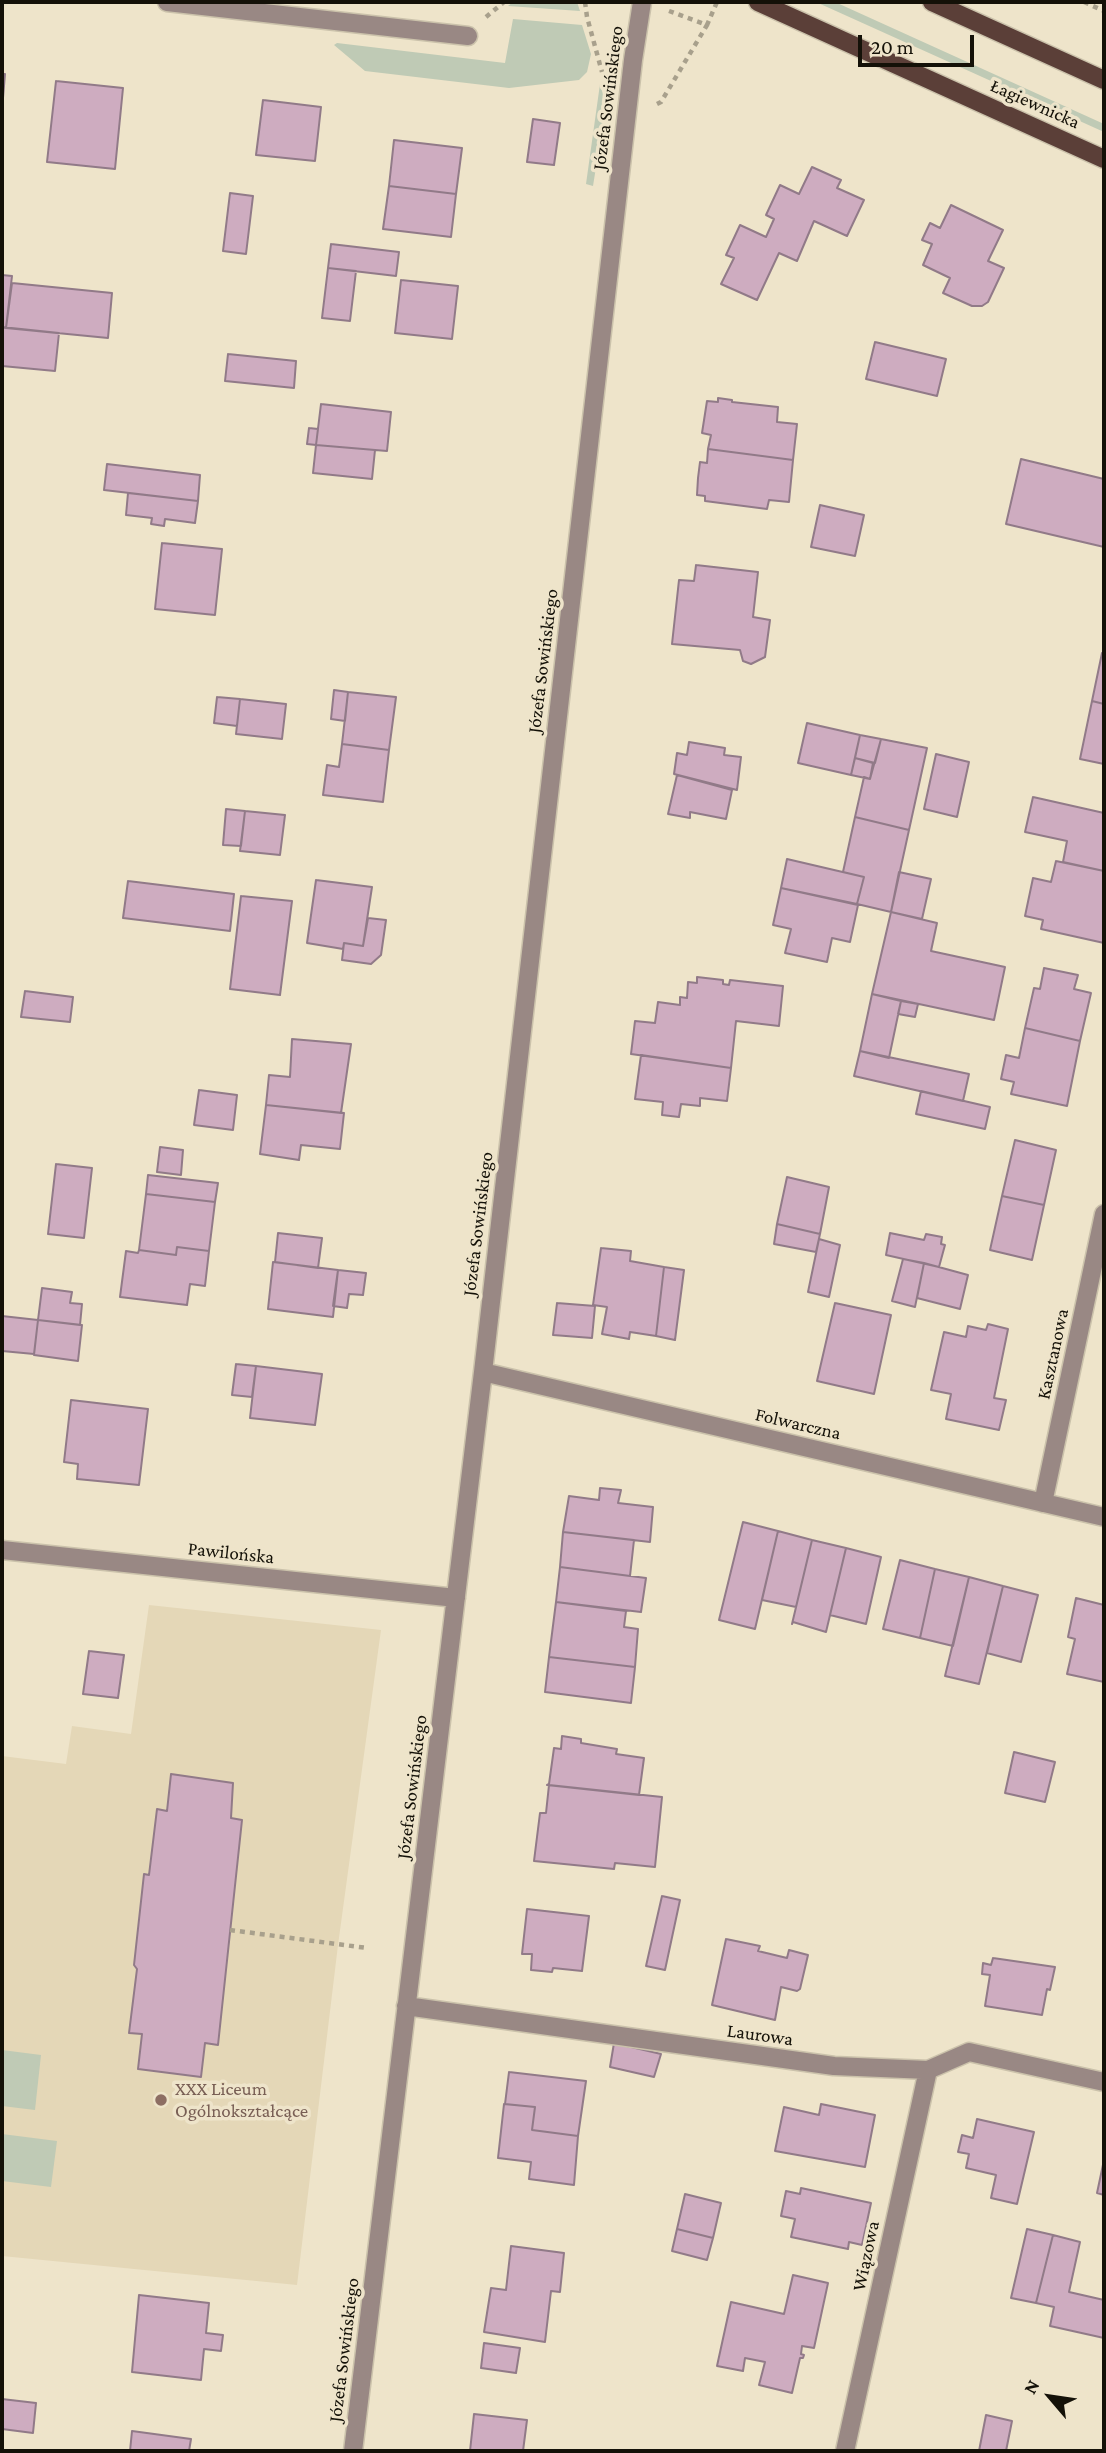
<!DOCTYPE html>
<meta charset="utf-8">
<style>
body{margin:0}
#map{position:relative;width:1106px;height:2453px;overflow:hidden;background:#eee4ca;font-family:"Crimson Pro",serif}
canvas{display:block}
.frame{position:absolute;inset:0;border:4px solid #141108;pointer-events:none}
.north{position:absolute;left:1015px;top:2362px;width:70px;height:70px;-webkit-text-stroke:5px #eee4ca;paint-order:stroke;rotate:299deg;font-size:19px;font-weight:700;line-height:28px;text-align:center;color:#141108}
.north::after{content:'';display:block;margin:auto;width:24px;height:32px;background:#141108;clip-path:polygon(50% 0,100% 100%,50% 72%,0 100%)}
.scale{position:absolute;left:858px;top:35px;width:116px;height:32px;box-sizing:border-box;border:4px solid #141108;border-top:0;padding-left:9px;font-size:21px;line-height:24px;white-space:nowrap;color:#141108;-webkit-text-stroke:5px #eee4ca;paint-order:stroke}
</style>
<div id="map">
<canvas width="1106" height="2453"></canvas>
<div class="frame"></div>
<div class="north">N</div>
<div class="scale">20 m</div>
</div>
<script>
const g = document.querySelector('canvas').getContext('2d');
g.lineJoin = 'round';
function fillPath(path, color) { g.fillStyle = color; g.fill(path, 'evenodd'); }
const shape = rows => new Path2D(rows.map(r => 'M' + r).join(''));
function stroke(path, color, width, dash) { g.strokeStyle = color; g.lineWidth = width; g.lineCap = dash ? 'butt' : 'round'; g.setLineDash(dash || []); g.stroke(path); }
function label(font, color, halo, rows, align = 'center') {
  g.font = font + ' "Crimson Pro",serif'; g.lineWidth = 7; g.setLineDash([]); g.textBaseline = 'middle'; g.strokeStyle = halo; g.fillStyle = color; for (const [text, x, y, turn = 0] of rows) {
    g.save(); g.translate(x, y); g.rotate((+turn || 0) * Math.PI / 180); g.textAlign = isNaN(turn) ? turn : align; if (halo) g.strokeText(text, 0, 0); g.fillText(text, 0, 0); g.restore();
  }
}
const built = shape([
 [149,1605,381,1630,338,1945,297,2285,2,2256,2,1756,66,1764,72,1726,131,1734]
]);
const green = shape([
 [513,2,577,2,580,11,508,6],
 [816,2,835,2,1104,124,1104,132],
 [513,19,582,25,591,54,587,72,579,80,509,88,365,71,334,45,337,43,505,63],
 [600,84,606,105,593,186,586,184],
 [2,2050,41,2055,35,2110,2,2106],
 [2,2134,57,2141,51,2187,2,2181]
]);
const building = shape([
 [2,74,5,74,2,110,2,74],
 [56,81,123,88,115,169,47,162,56,81],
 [263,100,321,107,315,161,256,155,263,100],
 [533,119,560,123,554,165,527,162,533,119],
 [394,140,462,148,456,194,389,186,394,140],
 [812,167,841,180,837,188,864,200,847,236,814,221,797,261,779,253,757,300,721,284,734,258,726,255,740,225,766,237,774,219,766,215,780,185,799,194,812,167],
 [389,186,456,194,451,237,383,229,389,186],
 [230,193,253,196,246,254,223,251,230,193],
 [951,205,1003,230,988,261,1004,268,988,302,982,306,972,306,943,293,950,278,923,265,932,244,922,240,930,223,940,228,951,205],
 [331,244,399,252,396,276,328,268,331,244],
 [328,268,356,271,350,321,322,318,328,268],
 [2,275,12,276,6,328,2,327,2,275],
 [401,280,458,286,452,339,395,333,401,280],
 [12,283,112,293,108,338,6,328,12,283],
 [2,327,59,333,55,371,2,366,2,327],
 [875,342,946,359,937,396,866,379,875,342],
 [228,354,296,361,294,388,225,381,228,354],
 [718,398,732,400,732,402,778,407,777,422,797,424,793,460,708,449,711,435,702,433,707,401,718,402,718,398],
 [321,404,391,412,387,451,316,445,321,404],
 [309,428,318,429,316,445,307,444,309,428],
 [316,445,375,450,372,479,313,473,316,445],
 [708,449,793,460,789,502,769,500,767,509,705,501,705,496,697,495,698,478,700,462,707,463,708,449],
 [1021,459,1104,479,1104,547,1006,524,1021,459],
 [107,464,200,475,198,501,104,490,107,464],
 [128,493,198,501,195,523,165,519,164,526,151,524,152,518,126,515,128,493],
 [820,505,864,515,855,556,811,547,820,505],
 [162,543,222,549,215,615,155,609,162,543],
 [696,565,758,572,753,617,770,620,765,657,751,664,743,661,740,650,672,644,679,580,694,581,696,565],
 [1102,653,1104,653,1104,704,1092,701,1102,653],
 [334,690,348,692,345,721,331,719,334,690],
 [348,692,396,697,389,750,342,744,348,692],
 [217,697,240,699,237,726,214,723,217,697],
 [240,699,286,704,282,739,236,734,240,699],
 [1092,701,1104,704,1104,764,1080,759,1092,701],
 [807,723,860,735,851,775,798,763,807,723],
 [860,735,881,739,875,763,855,758,860,735],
 [881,739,927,748,909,830,855,817,864,777,870,779,881,739],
 [689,742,725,748,724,755,741,757,737,790,674,774,677,753,687,755,689,742],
 [342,744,389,750,383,802,323,795,327,765,339,767,342,744],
 [936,754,969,762,957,817,924,809,936,754],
 [855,758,873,763,870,779,851,775,855,758],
 [677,775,732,790,726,819,690,812,690,818,668,814,677,775],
 [1033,797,1104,813,1104,871,1063,862,1067,841,1025,832,1033,797],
 [226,809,245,811,241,846,223,845,226,809],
 [245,811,285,815,280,855,240,851,245,811],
 [855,817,909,830,891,912,857,904,864,877,843,872,855,817],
 [787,859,864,877,857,904,781,888,787,859],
 [1056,861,1104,871,1104,943,1041,929,1043,920,1025,916,1033,878,1051,882,1056,861],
 [899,872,931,879,922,919,891,912,899,872],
 [316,880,372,887,363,946,344,943,343,949,307,943,316,880],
 [128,881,234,894,230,931,123,918,128,881],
 [781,888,858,905,850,942,832,938,827,962,785,953,791,929,773,925,781,888],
 [241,896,292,901,280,995,230,989,241,896],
 [891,912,937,923,931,951,1005,967,994,1020,872,994,891,912],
 [368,918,386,920,381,955,371,964,342,960,344,943,363,946,368,918],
 [1044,968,1078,975,1074,989,1091,993,1080,1041,1025,1028,1034,988,1040,989,1044,968],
 [697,977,723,980,723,984,729,985,730,980,783,986,779,1026,736,1021,731,1068,631,1054,635,1021,655,1023,658,1002,680,1005,680,997,687,998,688,982,697,983,697,977],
 [25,991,73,997,70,1022,21,1017,25,991],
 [872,994,901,1001,889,1058,860,1051,872,994],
 [901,1001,918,1004,915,1017,898,1014,901,1001],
 [1025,1028,1080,1041,1067,1106,1011,1094,1014,1082,1001,1079,1006,1055,1019,1058,1025,1028],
 [292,1039,351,1044,341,1113,266,1105,269,1075,290,1077,292,1039],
 [860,1051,969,1074,963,1101,854,1076,860,1051],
 [641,1055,731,1068,727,1101,700,1098,700,1106,681,1104,679,1117,662,1115,663,1102,635,1099,641,1055],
 [199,1090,237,1095,233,1130,194,1125,199,1090],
 [921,1091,990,1107,985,1129,916,1114,921,1091],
 [266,1105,344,1113,340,1149,301,1145,299,1160,260,1154,266,1105],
 [1015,1140,1056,1150,1044,1205,1002,1196,1015,1140],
 [160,1147,183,1150,181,1175,157,1172,160,1147],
 [56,1164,92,1168,84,1238,48,1234,56,1164],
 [148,1175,218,1183,215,1202,146,1194,148,1175],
 [787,1177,829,1187,820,1234,777,1224,787,1177],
 [146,1194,215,1202,209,1251,177,1247,176,1255,139,1250,146,1194],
 [1002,1196,1044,1205,1032,1260,990,1250,1002,1196],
 [777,1224,820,1234,816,1252,774,1244,777,1224],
 [278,1233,322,1238,318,1268,275,1262,278,1233],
 [890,1233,924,1240,926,1234,942,1237,941,1244,945,1245,939,1267,886,1255,890,1233],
 [819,1239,840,1245,829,1297,808,1292,819,1239],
 [177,1247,209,1251,205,1286,190,1284,187,1305,120,1297,126,1251,138,1253,139,1250,176,1255,177,1247],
 [601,1248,631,1251,630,1261,664,1267,656,1336,630,1332,629,1339,602,1334,607,1307,593,1305,601,1248],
 [903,1259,924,1263,915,1307,892,1301,903,1259],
 [273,1262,338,1270,333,1317,268,1309,273,1262],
 [924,1263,968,1275,960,1309,917,1298,924,1263],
 [664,1267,684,1270,675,1340,656,1336,664,1267],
 [338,1270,366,1273,363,1295,349,1294,347,1308,333,1306,338,1270],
 [42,1288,72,1292,70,1303,82,1304,80,1325,38,1320,42,1288],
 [557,1303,595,1306,592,1338,553,1335,557,1303],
 [835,1303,891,1315,874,1394,817,1381,835,1303],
 [2,1316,38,1320,34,1354,2,1351,2,1316],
 [38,1320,82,1325,78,1361,34,1355,38,1320],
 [988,1324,1008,1329,994,1398,1006,1400,999,1430,946,1419,951,1394,931,1390,944,1332,966,1337,968,1326,986,1330,988,1324],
 [236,1364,256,1366,252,1397,232,1395,236,1364],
 [256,1366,322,1374,315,1425,250,1418,256,1366],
 [71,1400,148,1409,139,1485,77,1479,78,1464,64,1462,71,1400],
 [600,1488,621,1490,618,1503,653,1507,650,1542,563,1532,569,1496,599,1500,600,1488],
 [743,1522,778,1531,755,1629,719,1620,743,1522],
 [778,1531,812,1540,796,1607,762,1600,778,1531],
 [563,1532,634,1540,630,1576,560,1567,563,1532],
 [812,1540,846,1548,826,1632,793,1622,792,1624,812,1540],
 [846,1548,881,1557,866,1624,830,1615,846,1548],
 [900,1560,935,1569,920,1638,883,1629,900,1560],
 [560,1567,646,1578,641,1612,556,1602,560,1567],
 [935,1569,969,1577,953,1646,920,1638,935,1569],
 [969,1577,1003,1586,979,1684,945,1676,969,1577],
 [1003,1586,1038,1595,1021,1662,987,1653,1003,1586],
 [1076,1598,1104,1605,1104,1682,1067,1674,1075,1639,1068,1637,1076,1598],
 [556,1602,626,1611,624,1627,638,1629,635,1667,549,1657,556,1602],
 [89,1651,124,1655,118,1698,83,1694,89,1651],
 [549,1657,635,1667,631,1703,545,1692,549,1657],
 [562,1736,581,1739,581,1743,617,1749,616,1754,644,1758,639,1795,547,1785,549,1784,554,1748,561,1749,562,1736],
 [1014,1752,1055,1762,1045,1802,1005,1793,1014,1752],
 [171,1774,233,1783,231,1818,242,1820,218,2045,205,2043,201,2077,138,2069,142,2034,129,2033,137,1969,134,1965,144,1874,149,1875,157,1809,167,1811,171,1774],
 [549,1785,662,1797,655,1867,615,1863,614,1869,534,1861,540,1813,546,1813,549,1785],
 [662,1896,680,1900,665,1970,646,1966,662,1896],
 [527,1909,589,1916,582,1971,553,1968,552,1972,531,1970,532,1954,522,1954,527,1909],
 [726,1939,760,1946,758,1951,787,1958,789,1950,808,1955,800,1989,797,1991,781,1987,775,2020,712,2005,726,1939],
 [993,1958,1055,1967,1050,1990,1047,1989,1042,2015,985,2006,990,1975,982,1974,983,1963,991,1965,993,1958],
 [614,2043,661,2054,654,2077,610,2067,614,2043],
 [509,2072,586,2081,578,2136,532,2130,535,2107,505,2104,509,2072],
 [504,2104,535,2107,532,2130,578,2136,574,2185,529,2179,531,2162,498,2158,504,2104],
 [821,2104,875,2115,865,2167,775,2151,784,2107,819,2115,821,2104],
 [977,2119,1034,2132,1017,2204,991,2198,996,2175,966,2168,969,2154,958,2152,962,2135,973,2138,977,2119],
 [1104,2160,1104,2195,1097,2193,1104,2160],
 [801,2188,871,2203,862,2245,849,2242,848,2249,791,2237,795,2219,781,2216,786,2191,800,2194,801,2188],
 [685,2194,721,2203,713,2238,677,2229,685,2194],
 [677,2229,713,2238,707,2260,672,2251,677,2229],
 [1027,2229,1053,2235,1036,2303,1011,2298,1027,2229],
 [1053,2235,1080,2242,1069,2292,1104,2300,1104,2338,1050,2326,1054,2307,1036,2303,1053,2235],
 [511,2246,564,2253,560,2292,551,2291,545,2342,484,2332,491,2288,506,2290,511,2246],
 [793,2275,828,2283,814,2348,802,2346,801,2354,804,2355,803,2358,800,2358,792,2393,759,2385,765,2362,745,2358,743,2371,717,2366,731,2302,784,2314,793,2275],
 [139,2295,209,2303,206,2333,223,2335,221,2351,204,2349,201,2380,132,2372,139,2295],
 [484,2343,520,2348,516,2373,481,2368,484,2343],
 [2,2399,36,2403,33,2433,2,2429,2,2399],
 [474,2414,527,2420,523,2451,470,2451,474,2414],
 [986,2415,1012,2421,1006,2451,979,2451,986,2415],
 [132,2431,191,2439,189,2451,130,2451,132,2431]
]);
const path = shape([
 [585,2,587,17,602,72],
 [1084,2,1104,11],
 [669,11,707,25,717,2],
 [486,17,504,2],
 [657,104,661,102,707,25],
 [230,1930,367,1948]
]);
const street = shape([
 [167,2,468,36],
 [483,1372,1104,1517],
 [1043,1503,1104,1214],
 [2,1550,456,1598],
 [406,2006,834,2066,928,2070,969,2052,1104,2082],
 [353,2451,483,1372,633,60,642,2],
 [845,2451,928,2070]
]);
const primary = shape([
 [758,2,1104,159],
 [932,2,1104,80]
]);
const markers = [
 [161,2100,7,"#8d6e63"]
];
const streetNames = [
 ["Józefa Sowińskiego",608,98,-83],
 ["Łagiewnicka",1035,104,24],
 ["Józefa Sowińskiego",543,661,-83],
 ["Józefa Sowińskiego",478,1224,-83],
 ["Kasztanowa",1053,1354,-78],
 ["Folwarczna",798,1424,13],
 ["Pawilońska",231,1553,6],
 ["Józefa Sowińskiego",412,1787,-83],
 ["Laurowa",760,2035,8],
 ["Wiązowa",866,2256,-78],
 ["Józefa Sowińskiego",344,2350,-83]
];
const educationNames = [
 ["XXX Liceum",175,2089],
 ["Ogólnokształcące",175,2111]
];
fillPath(built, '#e4d7b7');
fillPath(green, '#bfcab5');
fillPath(building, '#ceacc0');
stroke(building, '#917a88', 2);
stroke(street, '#cbc2ab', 21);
stroke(primary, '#cbc2ab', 21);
stroke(path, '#a8a08c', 4.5, [5, 5]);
stroke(street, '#998884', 18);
stroke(primary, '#5b3f38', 18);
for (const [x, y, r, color] of markers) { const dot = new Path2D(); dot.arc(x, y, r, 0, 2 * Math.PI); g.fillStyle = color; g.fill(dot); stroke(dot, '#eee4ca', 2.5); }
label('19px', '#141108', '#eee4ca', streetNames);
label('19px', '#785e54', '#eee4ca', educationNames, 'left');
</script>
